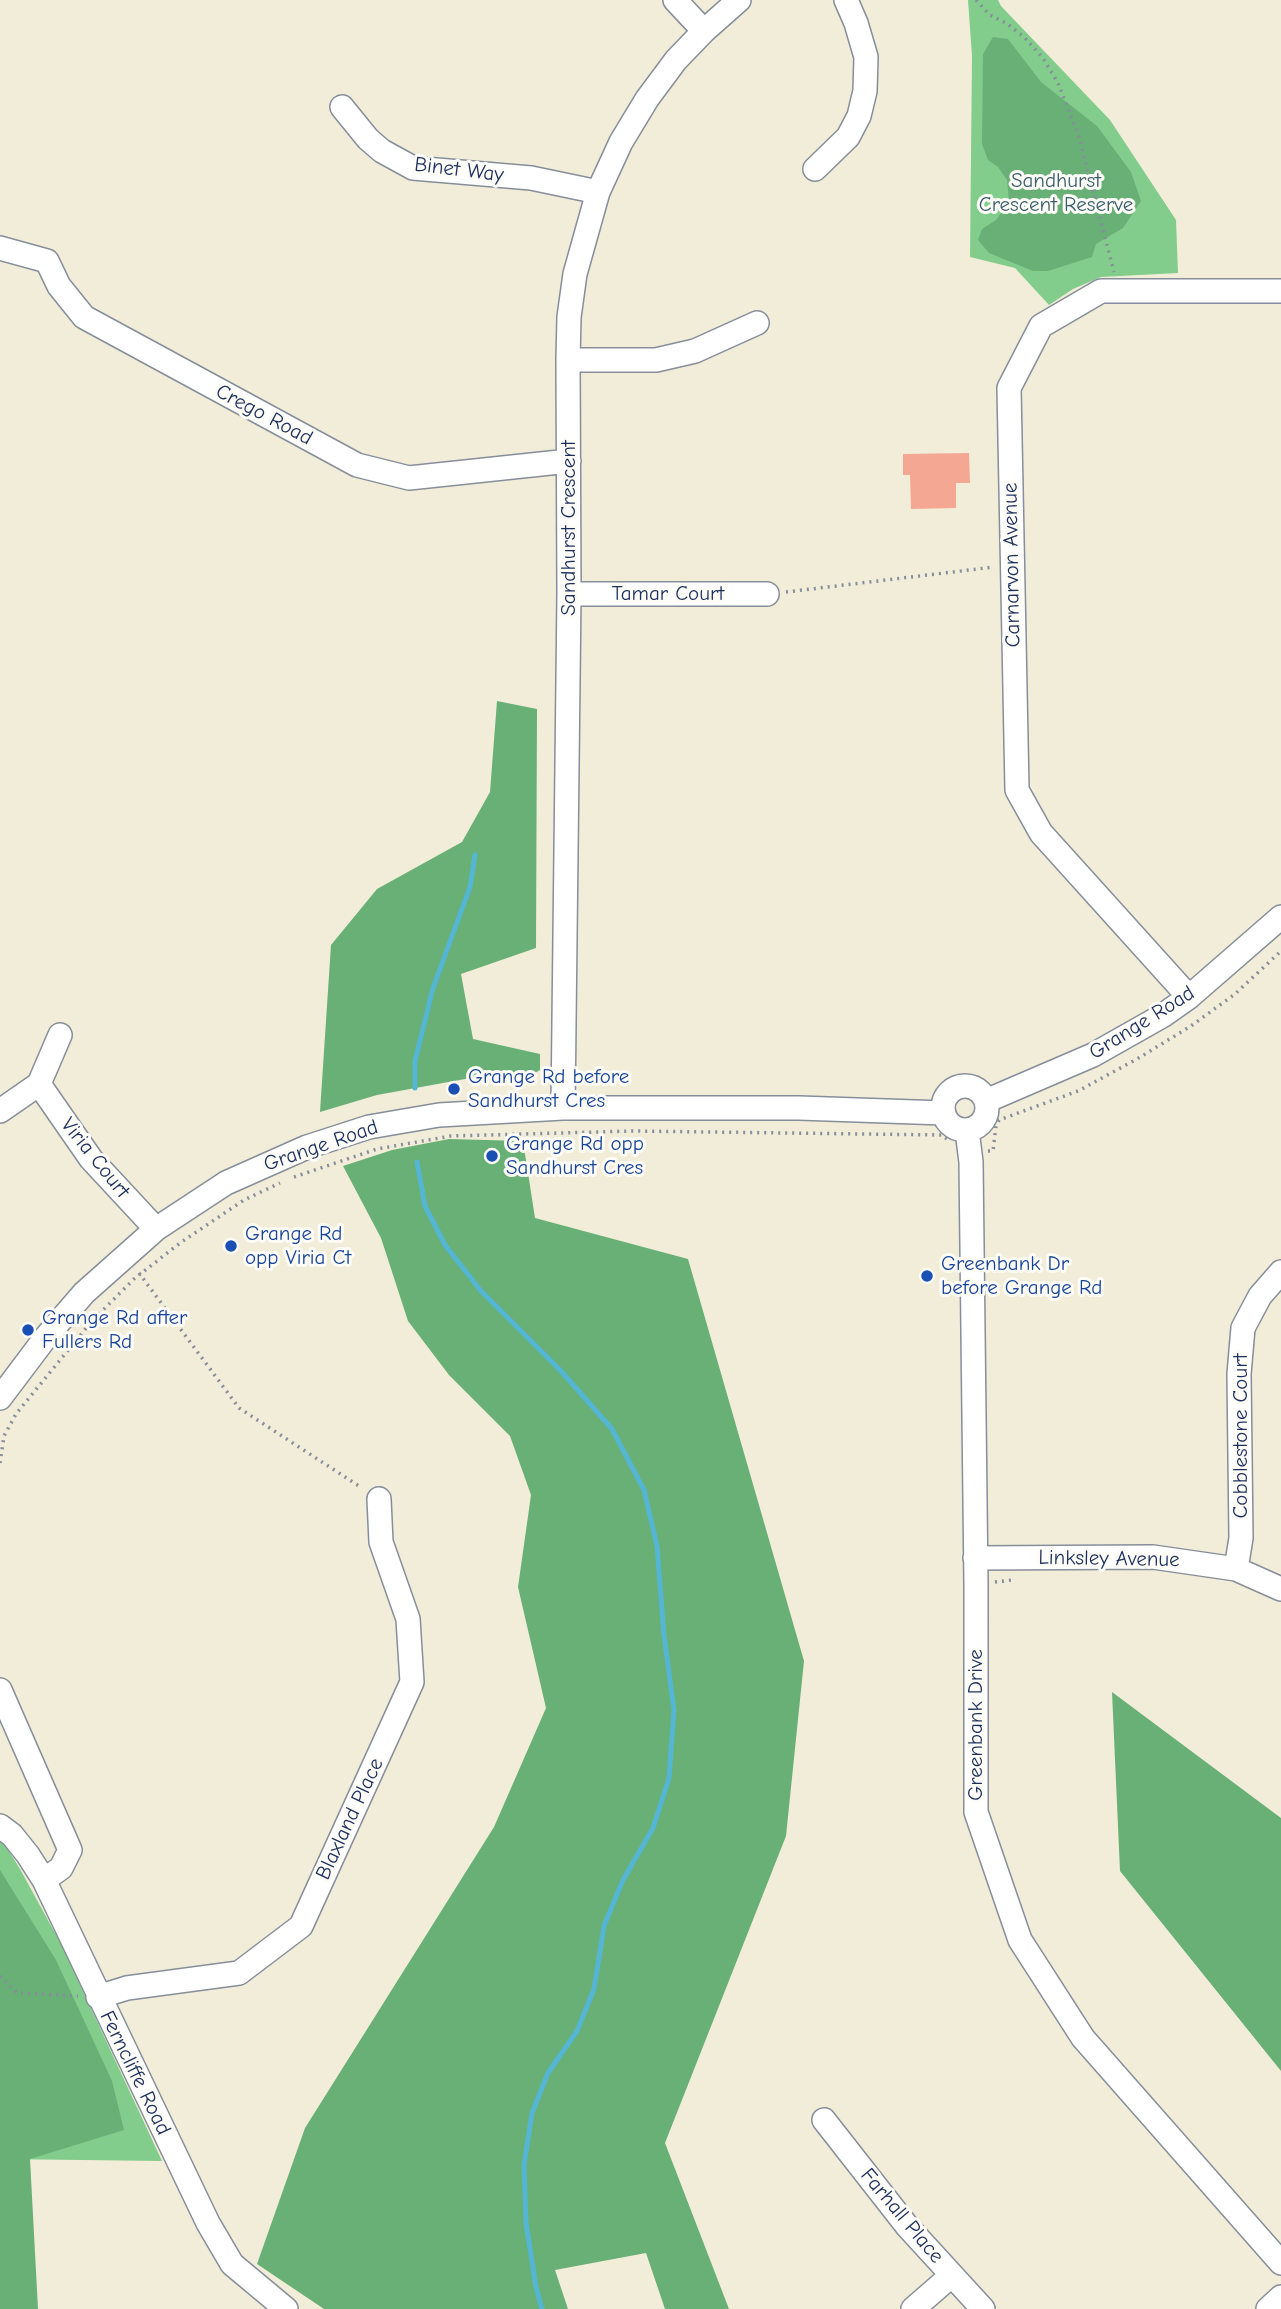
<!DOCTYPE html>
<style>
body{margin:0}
canvas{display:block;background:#f2edd8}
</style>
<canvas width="1281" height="2309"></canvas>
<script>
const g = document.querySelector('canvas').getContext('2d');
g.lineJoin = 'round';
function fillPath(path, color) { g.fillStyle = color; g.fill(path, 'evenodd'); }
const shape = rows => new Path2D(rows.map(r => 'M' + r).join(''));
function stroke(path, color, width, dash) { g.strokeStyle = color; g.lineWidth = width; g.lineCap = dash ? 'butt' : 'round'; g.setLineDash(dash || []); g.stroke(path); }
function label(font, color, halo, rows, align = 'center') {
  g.font = font + ' "Comic Neue",sans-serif'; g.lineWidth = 6; g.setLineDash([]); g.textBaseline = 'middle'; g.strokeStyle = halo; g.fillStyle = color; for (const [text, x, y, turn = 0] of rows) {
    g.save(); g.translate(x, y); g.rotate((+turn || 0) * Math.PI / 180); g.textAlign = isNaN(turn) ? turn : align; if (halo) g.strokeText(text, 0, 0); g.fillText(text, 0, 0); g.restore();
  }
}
const green = shape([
 [968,0,998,0,1001,6,1110,120,1176,220,1178,273,1101,277,1073,289,1049,305,1015,268,970,257,972,56],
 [0,1842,5,1845,20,1869,61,1944,162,2161,0,2159]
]);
const forest = shape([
 [993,37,1008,39,1041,82,1097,126,1131,172,1141,201,1123,228,1096,244,1092,257,1048,271,1033,271,989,253,978,240,982,229,996,220,1009,202,1007,180,998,167,988,160,982,144,983,54],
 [497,701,537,709,536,948,461,974,473,1039,540,1054,540,1070,526,1078,476,1077,377,1095,320,1112,331,945,377,889,462,842,490,792],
 [449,1139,523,1141,535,1218,688,1259,804,1661,786,1836,665,2143,729,2309,665,2309,646,2253,555,2270,568,2309,324,2309,257,2264,305,2128,494,1827,546,1708,518,1587,531,1495,510,1436,449,1375,408,1321,381,1238,343,1166,392,1150],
 [1112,1692,1281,1818,1281,2071,1120,1871],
 [0,1870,56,1960,112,2081,124,2130,30,2159,38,2309,0,2309]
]);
const stream = shape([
 [415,1088,415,1061,433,988,470,887,475,855],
 [417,1162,425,1206,445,1245,481,1291,561,1371,612,1429,644,1490,657,1546,664,1635,674,1710,669,1778,653,1828,623,1880,604,1926,594,1989,577,2031,548,2073,532,2113,524,2165,526,2223,536,2287,542,2309]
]);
const building = shape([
 [969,453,970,483,956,483,956,508,911,509,910,475,903,475,903,454]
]);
const path = shape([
 [976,0,990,15,1006,23,1024,37,1043,58,1058,83,1079,137,1114,272],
 [786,592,994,567],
 [988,1151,993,1151,996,1126,999,1120,1078,1091,1137,1059,1191,1026,1235,994,1281,951],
 [294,1177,377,1149,451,1136,632,1131,942,1135,947,1139],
 [139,1273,239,1408,362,1488],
 [0,1463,4,1436,16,1414,92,1321,134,1279,180,1243,244,1200,280,1183],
 [995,1582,1012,1580],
 [0,1976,17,1993,78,1996]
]);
const minor = shape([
 [675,0,704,31],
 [342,107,368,139,382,151,413,168,531,178,598,192],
 [815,169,848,137,859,116,865,91,866,57,856,23,846,0],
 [0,248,47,261,59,286,84,317,357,465,409,478,569,461],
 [568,360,656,360,695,351,757,323],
 [569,594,767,594],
 [1189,997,1041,833,1017,790,1009,388,1041,326,1101,291,1281,291],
 [39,1084,60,1035],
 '943 1108a22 22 0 1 1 44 0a22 22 0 1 1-44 0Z',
 [986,1101,1093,1055,1162,1016,1189,997,1281,917],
 [563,1108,569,594,568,360,569,317,575,274,598,192,621,142,647,99,676,60,704,31,739,0],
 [0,1111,39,1084,91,1159,156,1229],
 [967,1130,971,1162,976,1585,976,1812,1020,1940,1083,2038,1281,2263],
 [0,1398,46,1337,84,1293,156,1229,226,1183,307,1147,369,1127,439,1115,563,1108,799,1108,944,1113],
 [975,1558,1153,1557,1236,1569,1281,1589],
 [1236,1569,1241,1538,1239,1374,1243,1328,1260,1296,1281,1272],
 [0,1690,70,1850,61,1868,44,1880],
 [0,1826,12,1835,28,1855,44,1880,208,2223,232,2264,286,2309],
 [98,1997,127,1988,239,1973,301,1926,412,1682,408,1619,381,1542,379,1499],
 [824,2120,907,2226,983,2309],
 [913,2309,952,2275],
 [1268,2309,1281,2297]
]);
const markers = [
 [454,1089,7,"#1a4fb4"],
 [492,1156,7,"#1a4fb4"],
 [231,1246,7,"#1a4fb4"],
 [927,1276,7,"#1a4fb4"],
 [28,1330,7,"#1a4fb4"]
];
const streetNames = [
 ["Binet Way",459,170,7],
 ["Crego Road",264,415,28],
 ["Sandhurst Crescent",569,528,-90],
 ["Carnarvon Avenue",1012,565,-91],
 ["Tamar Court",668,594],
 ["Grange Road",1142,1023,-32],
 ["Grange Road",321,1146,-19],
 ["Viria Court",95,1158,51],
 ["Cobblestone Court",1241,1436,-90],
 ["Linksley Avenue",1109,1559,1],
 ["Greenbank Drive",976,1725,-90],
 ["Blaxland Place",350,1819,-65],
 ["Ferncliffe Road",135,2073,64],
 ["Farhall Place",902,2216,50]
];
const parkNames = [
 ["Sandhurst",1056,181],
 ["Crescent Reserve",1056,205]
];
const transitNames = [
 ["Grange Rd before",468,1077],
 ["Sandhurst Cres",468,1101],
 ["Grange Rd opp",506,1144],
 ["Sandhurst Cres",506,1168],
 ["Grange Rd",245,1234],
 ["opp Viria Ct",245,1258],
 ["Greenbank Dr",941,1264],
 ["before Grange Rd",941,1288],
 ["Grange Rd after",42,1318],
 ["Fullers Rd",42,1342]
];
fillPath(green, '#82cd8b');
fillPath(forest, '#69b077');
stroke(stream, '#55b6d3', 5);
fillPath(building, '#f4a792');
stroke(minor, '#868e9b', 26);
stroke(path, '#868e9b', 3.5, [2, 5]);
stroke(minor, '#fff', 23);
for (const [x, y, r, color] of markers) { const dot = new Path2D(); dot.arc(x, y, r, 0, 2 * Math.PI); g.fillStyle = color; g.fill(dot); stroke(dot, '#fdfcf7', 2.5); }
label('21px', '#1b2f5e', '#fdfcf7', streetNames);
label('21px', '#3a5e6c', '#fdfcf7', parkNames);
label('21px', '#164399', '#fdfcf7', transitNames, 'left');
</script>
